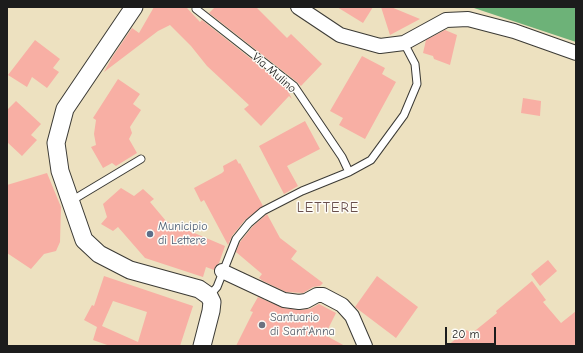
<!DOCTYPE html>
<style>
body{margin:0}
#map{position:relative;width:583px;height:353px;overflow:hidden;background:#ede1c0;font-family:"Comic Neue",sans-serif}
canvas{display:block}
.frame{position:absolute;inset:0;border:8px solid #1c1c1c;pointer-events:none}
.scale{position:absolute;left:445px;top:327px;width:51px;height:18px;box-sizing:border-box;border:2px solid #1c1c1c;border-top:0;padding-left:5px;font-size:12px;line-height:14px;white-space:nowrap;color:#1c1c1c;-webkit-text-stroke:3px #fdfcf7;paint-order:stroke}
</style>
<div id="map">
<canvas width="583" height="353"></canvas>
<div class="frame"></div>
<div class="scale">20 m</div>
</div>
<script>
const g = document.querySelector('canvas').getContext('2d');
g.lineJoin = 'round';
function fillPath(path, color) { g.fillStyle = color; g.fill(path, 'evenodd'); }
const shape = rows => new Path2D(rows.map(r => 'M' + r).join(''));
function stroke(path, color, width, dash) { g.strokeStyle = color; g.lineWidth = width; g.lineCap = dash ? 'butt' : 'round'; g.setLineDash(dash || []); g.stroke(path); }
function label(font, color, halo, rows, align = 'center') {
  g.font = font + ' "Comic Neue",sans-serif'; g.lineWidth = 3; g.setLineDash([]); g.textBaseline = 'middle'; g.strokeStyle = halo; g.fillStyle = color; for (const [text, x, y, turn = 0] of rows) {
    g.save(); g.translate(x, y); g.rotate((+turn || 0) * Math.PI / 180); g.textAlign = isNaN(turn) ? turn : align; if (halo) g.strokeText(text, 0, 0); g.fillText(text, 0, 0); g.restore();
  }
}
const forest = shape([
 [474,7,576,7,576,42,474,8]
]);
const building = shape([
 [154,7,184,7,187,8,200,22,202,20,289,89,286,87,292,99,289,96,261,126,244,109,249,105,207,66,191,46,170,25,158,31,104,72,113,56,132,28,139,33],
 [215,7,256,7,287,38,291,34,322,64,301,86,297,82,209,13],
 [337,7,373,7,363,23],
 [381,7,391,7,420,19,390,35],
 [445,30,457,35,450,65,434,59,433,56,423,53,426,40],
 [35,40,60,59,53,68,59,72,47,88,32,77,27,87,8,75],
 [362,56,385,68,382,74,396,82,365,139,339,125,343,118,330,111],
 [118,79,140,94,133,104,141,110,130,127,132,133,129,139,137,153,116,166,112,163,103,168,91,147,96,145,94,134,96,120,93,118],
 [523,98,541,101,540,116,521,113],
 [16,101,41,124,31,135,37,140,22,156,7,142,7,110],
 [305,121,320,149,287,166,298,186,284,194,259,146],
 [236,159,239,164,240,163,263,206,245,220,232,236,228,245,204,200,201,202,194,188,222,173,224,171,223,166],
 [47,173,61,207,60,242,56,251,44,254,31,269,7,253,7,185],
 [121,188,134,196,143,189,154,199,150,202,166,221,225,246,219,263,215,267,214,270,206,267,203,277,145,258,118,227,113,231,101,224,107,217,103,204],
 [267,214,280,238,297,251,291,259,323,283,320,286,313,287,303,293,286,292,263,281,259,278,262,274,236,252,240,242,253,226],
 [548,260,557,271,540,286,531,274],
 [104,276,193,306,180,346,110,346,93,340,97,327,84,320,92,305,94,306],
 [113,301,147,312,138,342,102,326],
 [377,276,418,307,396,338,355,307],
 [532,281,546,300,543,302,561,323,576,311,576,346,447,346,467,330,471,334,497,313,496,311],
 [258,297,283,308,300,310,310,309,319,304,336,313,325,335,345,346,236,346,253,312,250,311]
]);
const service = shape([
 [196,9,294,86,342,157,349,172],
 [71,201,141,159],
 [209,296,217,287,236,239,249,223,263,211,302,191,349,172,371,160,404,115,417,84,415,64,404,43]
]);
const minor = shape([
 [298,7,340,35,380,46,404,43,446,20,468,19,514,31,576,53],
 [222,271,284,300,299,302,306,301,317,295,323,295,342,305,352,316,365,346]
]);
const tertiary = shape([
 [134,7,65,109,56,143,60,171,84,240,99,254,130,270,199,289,209,296,212,302,211,311,202,346]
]);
const markers = [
 [150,234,4,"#5c6f8a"],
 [262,325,4,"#6b7280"]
];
const streetNames = [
 ["Via Mulino",274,73,41]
];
const serviceNames = [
 ["Municipio",158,227],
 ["di Lettere",158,241]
];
const worshipNames = [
 ["Santuario",270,318],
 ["di Sant'Anna",270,332]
];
const quarterNames = [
 ["LETTERE",328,208]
];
fillPath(forest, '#6db278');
fillPath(building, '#f8afa4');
stroke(service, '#3b3a35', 9);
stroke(minor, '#3b3a35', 16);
stroke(tertiary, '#3b3a35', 19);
stroke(service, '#fff', 7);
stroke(minor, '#fff', 14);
stroke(tertiary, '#fff', 17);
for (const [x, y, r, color] of markers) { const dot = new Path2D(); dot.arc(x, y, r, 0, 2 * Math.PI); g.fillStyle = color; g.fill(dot); stroke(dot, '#fdfcf7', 1.5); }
label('12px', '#1c1c1c', '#fdfcf7', streetNames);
label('12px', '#4e5e75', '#fdfcf7', serviceNames, 'left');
label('12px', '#5b616d', '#fdfcf7', worshipNames, 'left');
g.letterSpacing = '1px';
label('14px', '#694f4c', '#fdfcf7', quarterNames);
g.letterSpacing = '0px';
</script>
